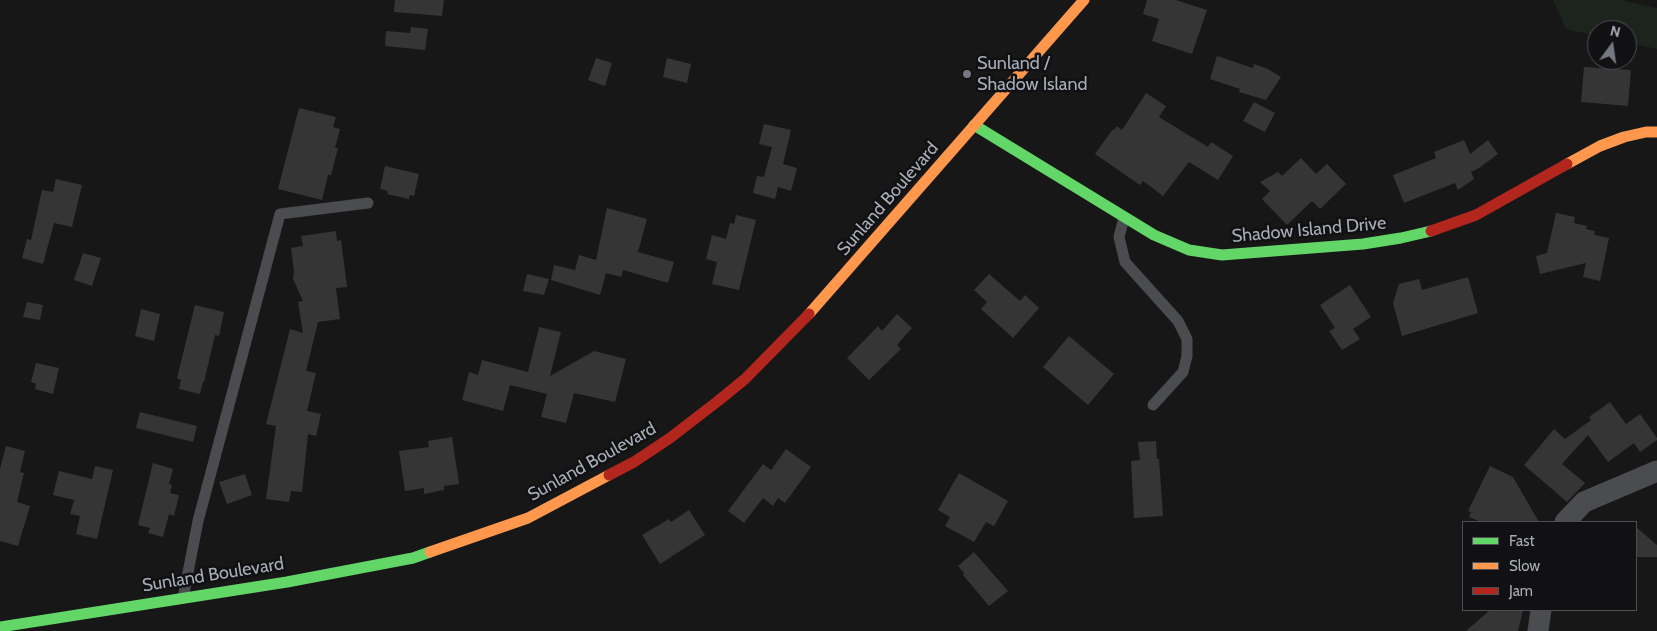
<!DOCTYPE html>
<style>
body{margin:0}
#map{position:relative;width:1657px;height:631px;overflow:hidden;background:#171717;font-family:Cabin,sans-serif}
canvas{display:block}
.legend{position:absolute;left:1462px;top:521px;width:175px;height:90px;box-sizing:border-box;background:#111113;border:1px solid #4d4f55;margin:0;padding:6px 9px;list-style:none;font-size:15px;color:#a8adb8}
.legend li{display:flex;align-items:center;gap:10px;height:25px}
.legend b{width:25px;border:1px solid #4d4f55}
.north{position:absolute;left:1587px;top:20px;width:50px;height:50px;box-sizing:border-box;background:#111113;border:1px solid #4d4f55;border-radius:50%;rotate:14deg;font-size:14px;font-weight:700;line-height:20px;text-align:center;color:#a8adb8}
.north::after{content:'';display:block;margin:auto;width:18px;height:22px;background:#757880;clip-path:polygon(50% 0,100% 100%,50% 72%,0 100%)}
</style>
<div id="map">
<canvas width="1657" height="631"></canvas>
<ul class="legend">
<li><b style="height:6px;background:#63d668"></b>Fast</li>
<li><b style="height:6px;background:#ff974d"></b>Slow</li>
<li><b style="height:6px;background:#b3261e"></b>Jam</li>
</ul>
<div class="north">N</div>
</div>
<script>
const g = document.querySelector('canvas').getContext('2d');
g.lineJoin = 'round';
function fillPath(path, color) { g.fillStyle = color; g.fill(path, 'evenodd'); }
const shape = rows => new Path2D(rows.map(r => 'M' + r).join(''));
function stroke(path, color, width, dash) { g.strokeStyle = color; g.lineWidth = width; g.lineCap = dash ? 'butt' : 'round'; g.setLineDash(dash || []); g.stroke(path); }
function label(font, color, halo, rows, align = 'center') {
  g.font = font + ' Cabin,sans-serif'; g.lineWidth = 5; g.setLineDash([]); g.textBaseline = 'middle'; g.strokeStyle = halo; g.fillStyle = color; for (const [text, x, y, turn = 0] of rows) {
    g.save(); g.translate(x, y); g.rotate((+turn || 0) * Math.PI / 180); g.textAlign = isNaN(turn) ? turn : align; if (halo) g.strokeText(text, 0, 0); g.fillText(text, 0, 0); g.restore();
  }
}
const green = shape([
 [1553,0,1620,0,1657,8,1657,49,1627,42,1627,30,1597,30,1597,36,1566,29]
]);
const building = shape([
 [395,0,444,0,442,16,394,12],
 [1147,0,1176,0,1207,10,1192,54,1152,41,1159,19,1143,14],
 [411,27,428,29,425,50,385,46,386,31,410,33],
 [1217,56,1253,68,1254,64,1268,69,1281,77,1266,100,1239,92,1240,89,1210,79],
 [596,58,612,63,605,86,588,80],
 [667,58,691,64,687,83,663,77],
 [1584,67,1631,70,1628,106,1581,102],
 [1146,93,1166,106,1159,117,1208,147,1211,142,1233,156,1218,180,1189,162,1163,196,1143,181,1140,185,1095,154,1113,129,1114,130,1117,126,1122,130],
 [1254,102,1275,113,1265,132,1243,121],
 [299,108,336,117,333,127,340,129,335,148,338,148,331,175,328,175,322,200,278,189],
 [764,124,791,130,783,164,797,168,791,191,778,187,775,199,753,193,757,176,764,177,772,147,759,144],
 [1464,140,1470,154,1488,140,1498,154,1479,168,1471,172,1474,179,1458,190,1455,183,1404,203,1393,175,1436,158,1434,152],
 [1301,158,1316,174,1327,164,1346,184,1320,209,1312,201,1287,225,1262,199,1270,191,1260,182,1278,172,1282,176],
 [385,166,419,174,414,196,410,195,409,199,387,194,388,191,380,189],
 [56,179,82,185,72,227,54,223,43,264,22,258,27,239,31,240,42,190,53,192],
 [607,208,647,219,638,252,674,262,668,283,623,270,621,277,606,273,600,295,551,280,554,265,575,270,579,255,596,260],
 [1556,213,1575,217,1574,223,1587,226,1586,229,1595,231,1594,235,1609,238,1600,281,1583,277,1586,263,1540,274,1536,256,1547,253],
 [736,215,756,220,739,290,712,284,717,262,706,259,712,235,726,239,730,223,734,224],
 [336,231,337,241,341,240,347,287,336,288,340,319,318,322,306,371,316,373,307,411,321,414,316,436,308,434,302,492,291,491,289,502,266,499,276,426,266,424,290,329,303,333,298,302,303,301,293,279,294,271,291,248,303,246,301,236],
 [83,253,101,258,92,286,74,280],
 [527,274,549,279,544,295,523,291],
 [989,274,1020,301,1025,295,1039,308,1013,338,981,309,987,302,974,290],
 [1468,277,1478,313,1402,336,1393,303,1399,284,1419,279,1422,290],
 [1350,285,1371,317,1353,329,1360,339,1342,350,1329,331,1335,328,1320,305],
 [27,302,43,305,40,320,23,317],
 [195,305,224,312,219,336,215,335,204,382,203,382,200,394,179,389,181,380,177,378],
 [141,309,160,314,154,341,135,336],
 [897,314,912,328,897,345,901,349,869,380,847,358,878,326,882,331],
 [539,327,561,332,550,376,594,351,626,359,615,402,574,393,566,423,541,417,547,394,510,385,503,411,462,400,469,372,478,375,482,360,528,372],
 [1069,336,1114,374,1088,405,1043,367],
 [36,363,59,368,53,394,35,389,36,384,31,382],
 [1610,402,1626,424,1640,414,1657,438,1657,440,1640,452,1634,443,1608,462,1588,435,1562,464,1585,483,1567,502,1524,465,1554,429,1565,439,1591,420,1589,417],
 [140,412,197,426,193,442,136,428],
 [452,437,459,484,444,486,444,490,424,494,424,488,405,491,399,451,429,447,428,441],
 [1156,441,1157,459,1159,459,1163,516,1134,518,1131,461,1140,460,1138,442],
 [6,446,25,451,20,472,24,473,17,502,30,506,18,546,0,541,0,469],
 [786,449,811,467,785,503,778,498,773,506,763,498,744,523,728,511,763,464,771,470],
 [153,463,173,469,169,484,172,485,170,493,179,495,174,516,169,514,163,537,148,533,150,528,138,525],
 [95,466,113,470,97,539,76,534,80,516,70,514,74,500,53,495,59,471,92,479],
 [1490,466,1513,477,1539,522,1481,522,1469,517,1471,512,1468,511],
 [959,473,1008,501,994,526,986,522,974,542,945,526,950,517,938,510],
 [245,474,252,495,227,504,219,482],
 [689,510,705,535,660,564,642,535,669,519,671,522],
 [1636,527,1657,545,1657,557,1636,557],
 [974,552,1008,591,989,606,963,575,964,573,958,566],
 [1490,610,1523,610,1518,631,1466,631]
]);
const lane = shape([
 [1124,218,1119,237,1125,262,1178,321,1187,339,1187,356,1183,372,1153,405],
 [183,598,198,521,280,214,368,203]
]);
const street = shape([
 [1565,522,1584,502,1657,471],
 [1538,631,1541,610]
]);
const fast = shape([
 [974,125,1154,235,1189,250,1222,255,1363,244,1401,238,1431,231],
 [0,627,287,582,413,558,430,552]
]);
const slow = shape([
 [1567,164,1600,146,1624,137,1646,132,1657,132],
 [809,314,1084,0],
 [430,552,528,518,609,475]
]);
const jam = shape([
 [1431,231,1476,215,1567,164],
 [609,475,634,462,670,438,718,401,745,379,809,314]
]);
const markers = [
 [967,74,5,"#757880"]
];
const poiNames = [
 ["Sunland /",977,64],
 ["Shadow Island",977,85]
];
const streetNames = [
 ["Sunland Boulevard",888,199,-49],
 ["Shadow Island Drive",1309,230,-5],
 ["Sunland Boulevard",592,462,-29],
 ["Sunland Boulevard",213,575,-9]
];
fillPath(green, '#1d241e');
fillPath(building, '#353536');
stroke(lane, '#4b4c50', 11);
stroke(street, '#4b4c50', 21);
stroke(fast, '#63d668', 11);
stroke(slow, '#ff974d', 11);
stroke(jam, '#b3261e', 11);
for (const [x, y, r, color] of markers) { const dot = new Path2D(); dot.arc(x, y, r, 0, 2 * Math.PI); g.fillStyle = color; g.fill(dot); stroke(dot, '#111113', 2); }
label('18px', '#a8adb8', '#111113', poiNames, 'left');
label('18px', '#a8adb8', '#111113', streetNames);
</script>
